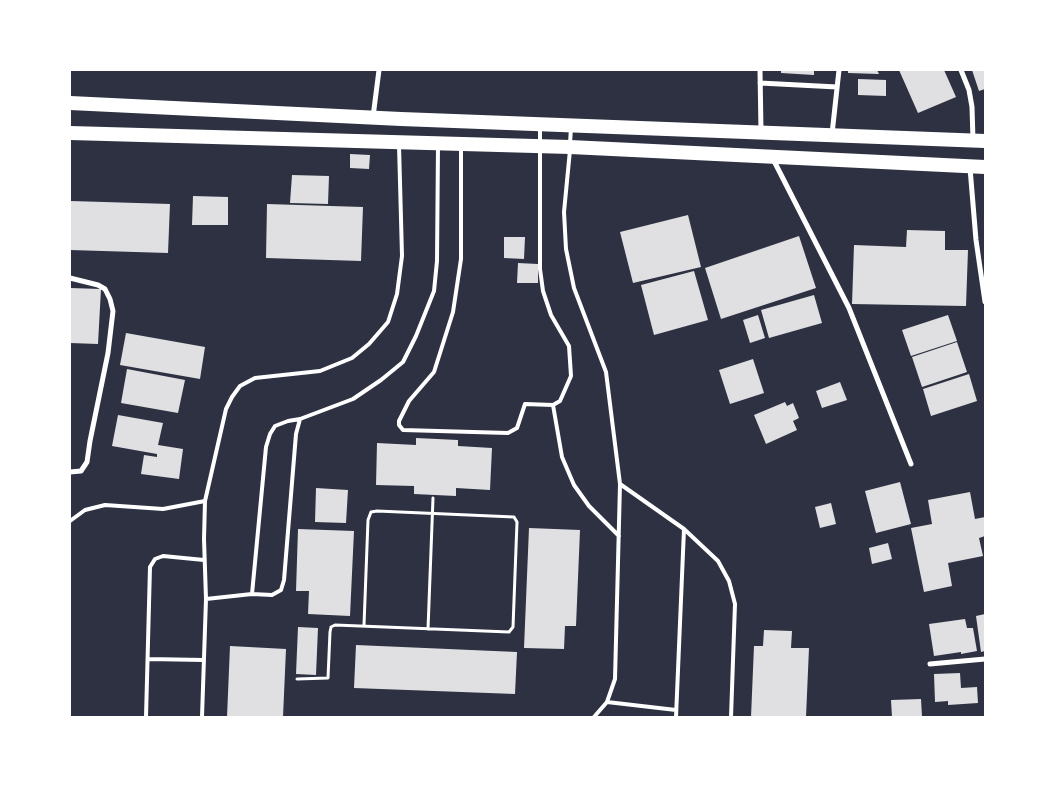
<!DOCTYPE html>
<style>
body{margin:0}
#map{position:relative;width:1055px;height:787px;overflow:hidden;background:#2d3142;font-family:"Sofia Sans Condensed",sans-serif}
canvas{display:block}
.frame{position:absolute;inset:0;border:71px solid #fff;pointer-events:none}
</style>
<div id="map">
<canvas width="1055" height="787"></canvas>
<div class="frame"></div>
</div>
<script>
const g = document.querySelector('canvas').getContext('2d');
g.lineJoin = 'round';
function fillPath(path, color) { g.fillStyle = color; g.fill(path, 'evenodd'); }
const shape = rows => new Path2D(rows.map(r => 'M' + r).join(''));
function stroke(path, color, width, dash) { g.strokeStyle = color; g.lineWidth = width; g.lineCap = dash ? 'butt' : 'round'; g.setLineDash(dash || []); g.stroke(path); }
const building = shape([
 [781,70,814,70,814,75,781,73],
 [848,70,877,70,879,74,848,73],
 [899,70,944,70,956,97,918,113],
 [972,70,985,70,985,89,979,91],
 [858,79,886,80,886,96,858,95],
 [350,154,370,155,369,169,350,168],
 [292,175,329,176,328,204,290,203],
 [193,196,228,197,228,225,192,225],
 [71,201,170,204,168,253,70,250],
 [267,204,363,207,361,261,266,258],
 [688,215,701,267,633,283,620,232],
 [907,230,945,231,945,250,968,250,966,306,852,304,854,245,906,247],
 [799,236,816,288,721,319,705,268],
 [504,237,525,237,524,259,504,258],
 [518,263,538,264,538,283,517,283],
 [694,271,708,320,654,335,641,285],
 [70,288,101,289,98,344,70,343],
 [814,295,822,323,769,338,761,310],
 [758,315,765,338,750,343,743,320],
 [948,315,957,341,911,356,902,330],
 [126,333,205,347,200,379,120,365],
 [957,342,967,372,922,387,912,357],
 [753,359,764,393,730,404,719,370],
 [127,369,185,380,178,413,121,403],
 [969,374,977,401,931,416,923,389],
 [840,382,847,400,822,408,816,391],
 [785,402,787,406,793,403,799,418,793,421,797,430,766,444,754,415],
 [118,415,163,423,158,445,183,449,179,479,141,474,144,455,157,457,157,454,112,446],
 [416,438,458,440,458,446,492,448,490,490,456,488,456,496,414,494,414,486,376,485,377,443,416,445],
 [900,482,911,524,876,533,865,491],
 [316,488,348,490,346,523,315,522],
 [970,492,975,519,985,517,985,536,979,538,983,556,948,563,952,586,924,592,911,528,932,524,928,500],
 [831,503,836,524,820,528,815,507],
 [529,528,580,530,576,626,565,626,564,649,524,648],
 [298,529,354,531,350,616,308,614,309,591,296,591],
 [888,543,892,559,872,564,869,548],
 [985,614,985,651,981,652,976,616],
 [965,619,967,628,973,628,977,651,961,654,961,652,934,656,929,624],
 [298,627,318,628,316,675,296,674],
 [764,630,792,631,791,648,809,648,806,717,751,717,754,646,763,646],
 [356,645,517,652,515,694,354,688],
 [230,646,286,649,283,717,227,717],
 [960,673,961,688,977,687,978,703,948,705,948,701,935,702,934,674],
 [921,699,922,717,892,717,891,700]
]);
const path = shape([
 [428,629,433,498],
 [297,679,328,678,330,632,331,627,335,625,509,632,513,627,517,522,514,517,377,511,371,512,368,520,364,625]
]);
const service = shape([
 [570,143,571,128],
 [461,148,461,259,453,312,434,372,409,401,399,421,399,425,403,430,508,433,517,428,525,404,553,405,560,401,571,376,569,346,551,315,543,291,540,269,540,128],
 [570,150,564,212,566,249,574,288,606,372,620,484,684,529,676,717],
 [553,405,562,457,574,485,589,506,619,536],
 [70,521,85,510,105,505,163,509,205,501,226,409,232,397,240,386,255,378,320,371,352,358,369,344,388,322,397,294,402,256,399,145],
 [684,529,718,561,729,581,735,604,731,717],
 [252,594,266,447,270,434,275,426,288,421,300,419],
 [206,599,252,594,272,595,281,590,284,580,296,434,300,419,353,399,381,380,403,362,416,336,434,291,437,261,438,146],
 [148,659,204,660],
 [607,702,676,710],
 [146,717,150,567,155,559,163,556,204,560],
 [202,717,206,599,204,539,205,501],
 [594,717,607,702,615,679,620,484]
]);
const minor = shape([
 [760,70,761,131],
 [961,70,969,90,972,107,973,140],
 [760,83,837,87],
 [373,117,379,70],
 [832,134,839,70],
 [773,159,849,308,911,464],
 [970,168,976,240,985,302],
 [70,278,98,285,105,289,110,299,113,311,108,353,90,441,87,462,81,471,70,472],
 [930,664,985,659]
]);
const trunk = shape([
 [70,103,401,119,985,141],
 [70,133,570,147,985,167]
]);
fillPath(building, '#e0e0e3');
stroke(path, '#fff', 3);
stroke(service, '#fff', 4);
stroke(minor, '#fff', 5);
stroke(trunk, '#fff', 14);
</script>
